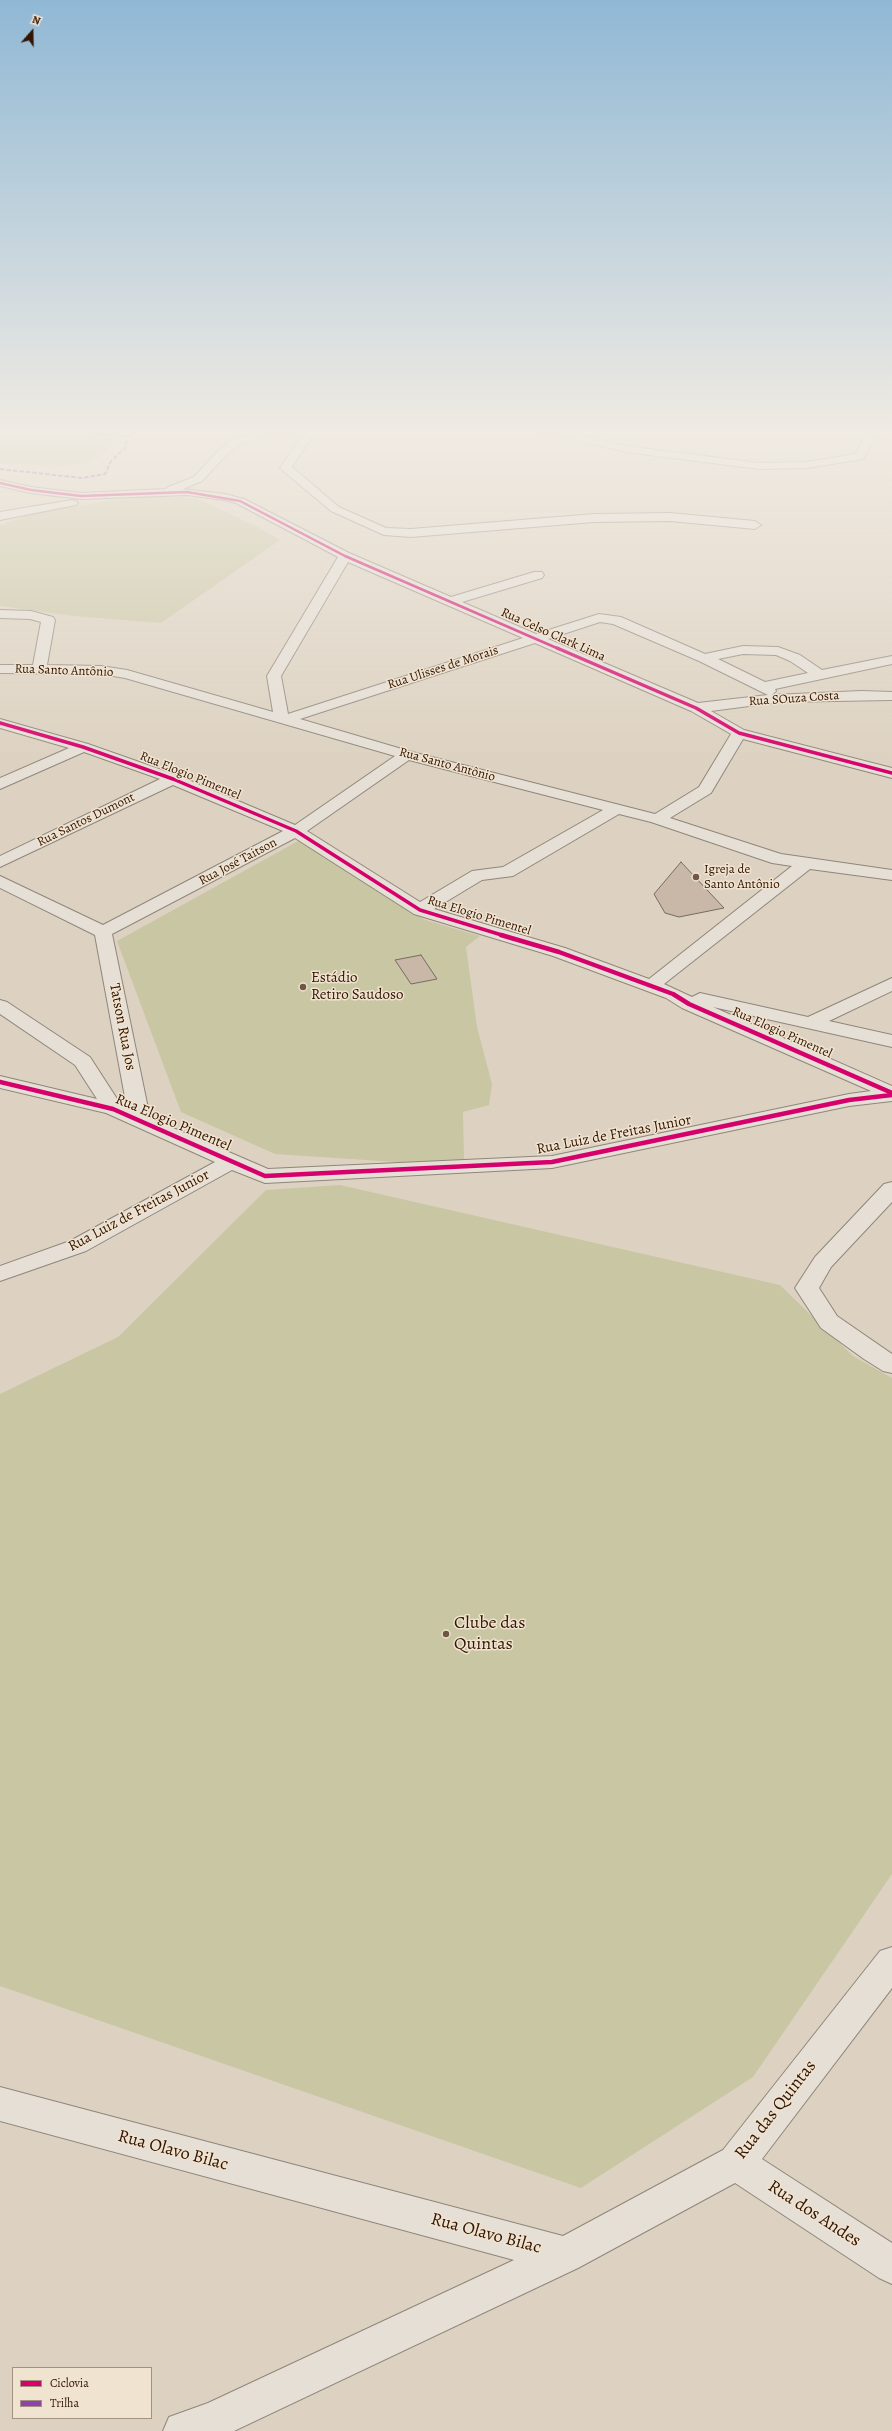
<!DOCTYPE html>
<meta charset="utf-8">
<style>
body{margin:0}
#map{position:relative;width:892px;height:2431px;overflow:hidden;background:#ddd2c1;font-family:Alegreya,serif}
canvas{display:block}
.legend{position:absolute;left:12px;top:2367px;width:140px;height:52px;box-sizing:border-box;background:#f0e3d0;border:1px solid #a4917e;margin:0;padding:5px 7px;list-style:none;font-size:12px;color:#321502}
.legend li{display:flex;align-items:center;gap:8px;height:20px}
.legend b{width:20px;border:1px solid #a4917e}
.north{position:absolute;left:12px;top:12px;width:40px;height:40px;-webkit-text-stroke:3px #f0e3d0;paint-order:stroke;rotate:20deg;font-size:11px;font-weight:700;line-height:16px;text-align:center;color:#321502}
.north::after{content:'';display:block;margin:auto;width:14px;height:18px;background:#321502;clip-path:polygon(50% 0,100% 100%,50% 72%,0 100%)}
</style>
<div id="map">
<canvas width="892" height="2431"></canvas>
<ul class="legend">
<li><b style="height:5px;background:#d6006c"></b>Ciclovia</li>
<li><b style="height:5px;background:#8e44ad"></b>Trilha</li>
</ul>
<div class="north">N</div>
</div>
<script>
const g = document.querySelector('canvas').getContext('2d');
g.lineJoin = 'round';
function fillPath(path, color) { g.fillStyle = color; g.fill(path, 'evenodd'); }
const shape = rows => new Path2D(rows.map(r => 'M' + r).join(''));
function stroke(path, color, width, dash) { g.strokeStyle = color; g.lineWidth = width; g.lineCap = dash ? 'butt' : 'round'; g.setLineDash(dash || []); g.stroke(path); }
function label(font, color, halo, rows, align = 'center') {
  g.font = font + ' Alegreya,serif'; g.lineWidth = 3; g.setLineDash([]); g.textBaseline = 'middle'; g.strokeStyle = halo; g.fillStyle = color; for (const [text, x, y, turn = 0] of rows) {
    g.save(); g.translate(x, y); g.rotate((+turn || 0) * Math.PI / 180); g.textAlign = isNaN(turn) ? turn : align; if (halo) g.strokeText(text, 0, 0); g.fillText(text, 0, 0); g.restore();
  }
}
const green = shape([
 [0,428,125,428,103,455,85,464,54,467,0,464],
 [159,496,196,498,256,526,280,540,161,623,74,616,0,606,0,525,34,513,107,501],
 [300,840,425,920,480,936,466,947,477,1027,492,1084,489,1105,463,1112,464,1161,396,1162,275,1154,181,1112,117,941],
 [340,1185,780,1285,853,1356,892,1378,892,1874,753,2077,581,2188,0,1986,0,1394,118,1337,266,1190]
]);
const building = shape([
 [681,862,724,908,679,917,665,913,654,894,681,862],
 [421,955,437,979,411,984,395,960,421,955]
]);
const minor = shape([
 [298,428,311,438,292,467,339,507,386,528,411,529,594,514,670,513,755,521,761,525,755,529,670,521,594,522,411,537,384,535,331,511,282,470,280,468,300,439,289,431,266,435,242,443,226,455,202,481,183,489,225,494,244,499,349,553,451,597,534,572,542,572,544,575,542,578,462,602,536,634,599,614,621,617,705,654,743,646,778,647,800,655,822,670,892,656,892,664,775,689,776,691,772,695,861,691,892,692,892,700,780,702,711,711,744,730,892,768,892,778,743,739,711,793,670,818,781,854,892,870,892,880,810,869,664,984,692,997,700,993,808,1017,892,978,892,991,829,1021,892,1035,892,1047,713,1007,892,1086,892,1101,849,1106,552,1168,265,1183,232,1170,86,1251,0,1281,0,1266,70,1241,215,1162,106,1113,0,1088,0,1076,97,1099,75,1065,0,1014,0,1000,7,1002,90,1057,121,1105,127,1108,95,935,0,888,0,876,103,925,283,831,173,785,0,867,0,856,160,779,84,752,0,789,0,778,69,748,0,728,0,719,88,744,179,776,295,825,395,756,125,678,101,674,0,673,0,665,33,665,41,622,30,619,0,618,0,610,31,611,53,617,55,620,47,665,101,666,127,670,273,712,267,676,338,557,236,503,224,500,187,495,81,499,31,493,0,486,0,480,31,487,81,493,166,489,168,487,194,477,218,451,234,439,264,429,298,428],
 [348,562,523,638,288,714,281,676,348,562],
 [600,622,613,624,699,661,768,695,698,703,548,639,600,622],
 [535,643,691,711,731,734,699,787,655,814,412,752,300,719,535,643],
 [743,654,776,655,790,661,808,673,765,682,718,659,743,654],
 [409,760,603,810,503,867,472,871,420,902,307,831,409,760],
 [619,814,651,822,772,863,792,866,649,979,565,948,434,909,482,880,513,876,619,814],
 [295,838,414,914,553,956,666,998,682,1008,871,1091,849,1094,552,1156,268,1169,150,1118,112,934,295,838],
 [521,428,551,428,626,446,759,463,807,462,855,454,869,431,868,428,878,428,879,431,863,459,807,468,759,469,626,452,542,432,526,431,521,428],
 [72,500,76,501,78,503,76,505,0,520,0,512,72,500],
 [892,1182,892,1202,831,1267,819,1288,837,1316,892,1354,892,1373,883,1371,864,1359,821,1328,795,1288,815,1257,884,1184,892,1182],
 [892,1947,892,1988,762,2159,892,2243,892,2284,879,2278,735,2183,578,2268,234,2431,163,2431,169,2417,208,2403,514,2260,0,2121,0,2087,563,2236,723,2150,880,1951,892,1947]
]);
const quiet = shape([
 [85,428,87,433,128,436,140,428],
 [0,469,82,478,105,474,111,461,125,448,128,436]
]);
const cyclewayFar2 = shape([
 [0,483,31,490,81,496,187,492,240,501,345,556,559,649]
]);
const cyclewayFar1 = shape([
 [557,648,696,708,739,733,892,773],
 [0,723,83,747,173,779,296,831,420,910,505,936]
]);
const cycleway = shape([
 [501,935,559,952,673,994,689,1004,892,1093],
 [0,1082,113,1109,265,1176,552,1162,849,1100,892,1095]
]);
const markers = [
 [696,877,4,"#6e5745"],
 [303,987,4,"#6e5745"],
 [446,1634,4,"#6e5745"]
];
const farStreetnames = [
 ["Rua Celso Clark Lima",553,635,24],
 ["Rua Ulisses de Morais",443,668,-18],
 ["Rua Santo Antônio",64,671,2],
 ["Rua SOuza Costa",794,699,-4],
 ["Rua Santo Antônio",447,765,15],
 ["Rua Elogio Pimentel",190,776,22],
 ["Rua Santos Dumont",86,820,-26],
 ["Rua José Taitson",238,862,-28],
 ["Rua Elogio Pimentel",479,916,17],
 ["Rua Elogio Pimentel",782,1033,24]
];
const farPoinames = [
 ["Igreja de",704,870],
 ["Santo Antônio",704,885]
];
const poiNames = [
 ["Estádio",311,978],
 ["Retiro Saudoso",311,995]
];
const streetNames = [
 ["Tatson Rua Jos",122,1027,79],
 ["Rua Elogio Pimentel",173,1123,23],
 ["Rua Luiz de Freitas Junior",614,1135,-11],
 ["Rua Luiz de Freitas Junior",139,1211,-28]
];
const nearPoinames = [
 ["Clube das",454,1624],
 ["Quintas",454,1645]
];
const nearStreetnames = [
 ["Rua das Quintas",776,2110,-52],
 ["Rua Olavo Bilac",173,2151,15],
 ["Rua dos Andes",814,2214,33],
 ["Rua Olavo Bilac",486,2234,15]
];
fillPath(green, '#c9c6a4');
fillPath(building, '#c9b7a8');
stroke(building, '#766c61', 1);
stroke(minor, '#8f867a', 2);
fillPath(minor, '#e5dfd6');
stroke(quiet, '#8e44ad', 2, [4.5, 2]);
stroke(cyclewayFar2, '#d6006c', 2.5);
stroke(cyclewayFar1, '#d6006c', 3.5);
stroke(cycleway, '#d6006c', 4.5);
const sky = g.createLinearGradient(0, 0, 0, 768);
sky.addColorStop(0, '#90b8d5');
sky.addColorStop(0.56, '#f0ebe3');
sky.addColorStop(1, '#f0ebe300');
g.fillStyle = sky;
g.fillRect(0, 0, 892, 768);
for (const [x, y, r, color] of markers) { const dot = new Path2D(); dot.arc(x, y, r, 0, 2 * Math.PI); g.fillStyle = color; g.fill(dot); stroke(dot, '#f0e3d0', 1.5); }
label('13px', '#321502', '#f0e3d0', farStreetnames);
label('13px', '#321502', '#f0e3d0', farPoinames, 'left');
label('15px', '#321502', '#f0e3d0', poiNames, 'left');
label('15px', '#321502', '#f0e3d0', streetNames);
label('18px', '#321502', '#f0e3d0', nearPoinames, 'left');
label('18px', '#321502', '#f0e3d0', nearStreetnames);
</script>
